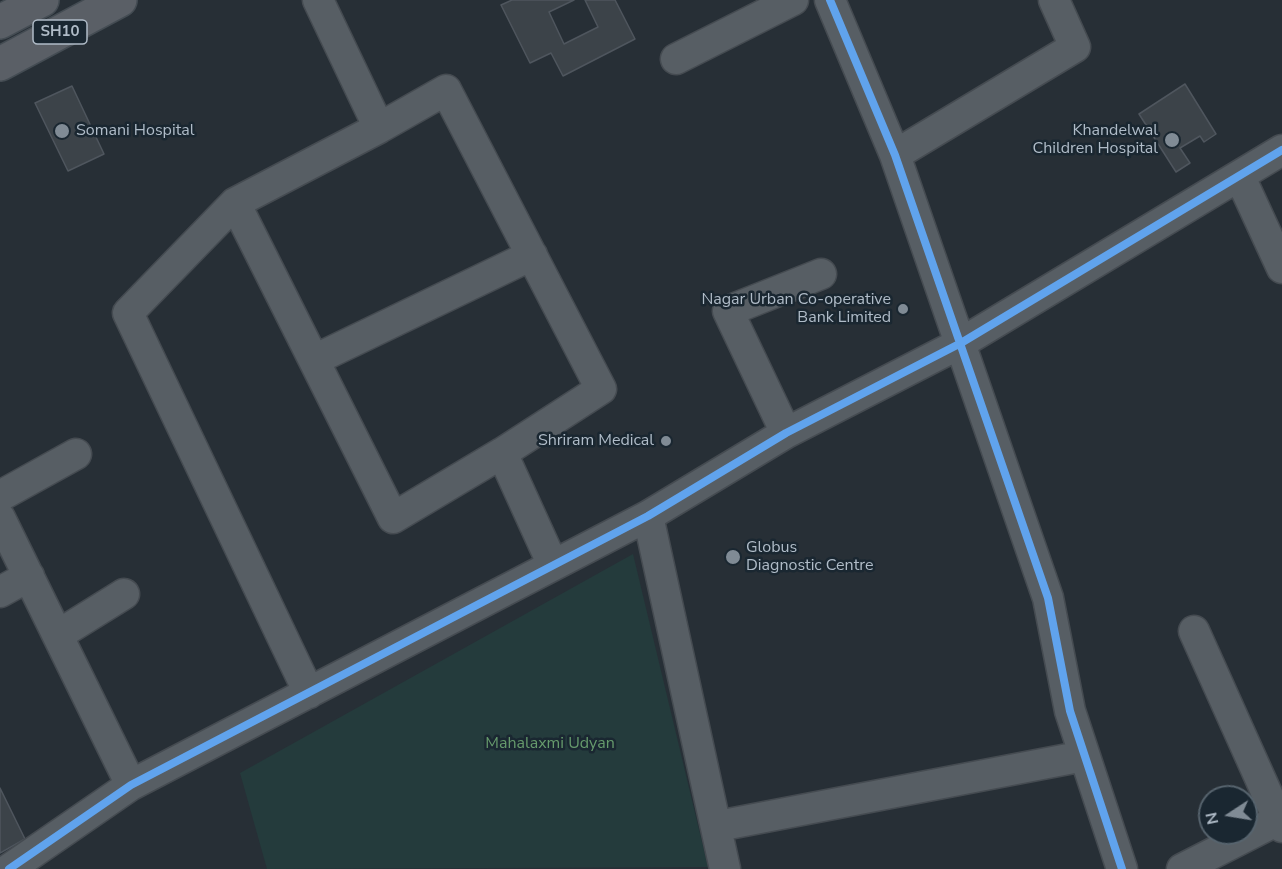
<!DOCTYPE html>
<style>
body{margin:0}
#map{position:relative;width:1282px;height:869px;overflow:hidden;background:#272f36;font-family:"Nunito Sans",sans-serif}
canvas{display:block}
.north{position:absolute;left:1198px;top:785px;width:60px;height:60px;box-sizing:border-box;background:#1a2731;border:2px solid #56636d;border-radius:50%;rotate:258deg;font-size:16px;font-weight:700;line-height:24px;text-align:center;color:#b0bcc8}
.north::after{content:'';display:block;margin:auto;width:21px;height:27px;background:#808b95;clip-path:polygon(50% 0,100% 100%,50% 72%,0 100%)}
</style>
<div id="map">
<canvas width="1282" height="869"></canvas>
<div class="north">N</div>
</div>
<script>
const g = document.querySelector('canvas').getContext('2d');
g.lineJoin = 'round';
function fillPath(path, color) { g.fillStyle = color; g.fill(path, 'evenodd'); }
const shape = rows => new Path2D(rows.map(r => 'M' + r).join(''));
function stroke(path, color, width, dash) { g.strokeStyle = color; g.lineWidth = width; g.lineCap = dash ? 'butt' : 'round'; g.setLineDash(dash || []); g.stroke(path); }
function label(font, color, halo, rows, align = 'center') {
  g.font = font + ' "Nunito Sans",sans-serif'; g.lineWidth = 5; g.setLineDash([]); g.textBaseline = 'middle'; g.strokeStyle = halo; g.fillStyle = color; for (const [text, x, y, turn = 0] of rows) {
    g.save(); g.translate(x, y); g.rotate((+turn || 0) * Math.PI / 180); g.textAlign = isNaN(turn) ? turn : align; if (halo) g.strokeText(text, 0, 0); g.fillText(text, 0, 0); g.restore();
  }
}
const green = shape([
 [633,554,708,867,267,869,240,773]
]);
const building = shape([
 [512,0,574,0,549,12,564,44,598,27,585,0,615,0,635,39,563,76,551,53,530,63,501,5,512,0],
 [1185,84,1216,134,1204,142,1200,136,1180,148,1190,163,1176,172,1139,114,1185,84],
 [72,86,104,154,68,171,35,103,72,86],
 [0,788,25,839,0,853,0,788]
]);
const minor = shape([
 [318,0,379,128,235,203,393,518,502,453,552,563],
 [830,0,895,155,1048,598,1070,711,1122,869],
 [676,59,793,0],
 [379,128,446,90,601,389,502,453],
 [895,155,1075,47,1054,0],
 [1240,177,1282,268],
 [235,203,128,313,309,693],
 [314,360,532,255],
 [786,433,728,311,821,274],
 [0,496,76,454],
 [648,516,725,869],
 [0,518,131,785],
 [0,592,29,576],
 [1194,631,1282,827],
 [58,635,124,594],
 [718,826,1084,756],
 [9,869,131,785,648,516,786,433,961,343,1282,150],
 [1182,869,1282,818]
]);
const major = shape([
 [0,22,42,0],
 [0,64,120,0]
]);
const cycleway = shape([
 [830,0,895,155,1048,598,1070,711,1122,869],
 [9,869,131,785,648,516,786,433,961,343,1282,150]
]);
const markers = [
 [62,131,8,"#808b95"],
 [1172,140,8,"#808b95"],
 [903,309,6,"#808b95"],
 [666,441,6,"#808b95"],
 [733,557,8,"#808b95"]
];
const shields = [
 [60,32,54]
];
const shieldNames = [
 ["SH10",60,32]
];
const poiNames = [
 ["Somani Hospital",76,131,"left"],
 ["Khandelwal",1158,131],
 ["Children Hospital",1158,149],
 ["Nagar Urban Co-operative",891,300],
 ["Bank Limited",891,318],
 ["Shriram Medical",654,441],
 ["Globus",746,548,"left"],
 ["Diagnostic Centre",746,566,"left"]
];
const parkNames = [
 ["Mahalaxmi Udyan",550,744]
];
fillPath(green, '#243b3c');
fillPath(building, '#3c4349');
stroke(building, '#4f565e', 1.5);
stroke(minor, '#454b51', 33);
stroke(major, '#444c53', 36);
stroke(minor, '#575e64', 30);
stroke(major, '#5a5f66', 33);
stroke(cycleway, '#60a3ed', 8);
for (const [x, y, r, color] of markers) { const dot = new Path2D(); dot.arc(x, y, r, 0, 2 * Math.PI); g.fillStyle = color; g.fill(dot); stroke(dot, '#1a2731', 2); }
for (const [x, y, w] of shields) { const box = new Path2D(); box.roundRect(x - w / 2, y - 12, w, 24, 4.5); g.fillStyle = '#1a2731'; g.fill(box); stroke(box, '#b0bcc8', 1.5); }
label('bold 15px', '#b0bcc8', null, shieldNames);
label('16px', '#b0bcc8', '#1a2731', poiNames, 'right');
label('16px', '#669a6c', '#1a2731', parkNames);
</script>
